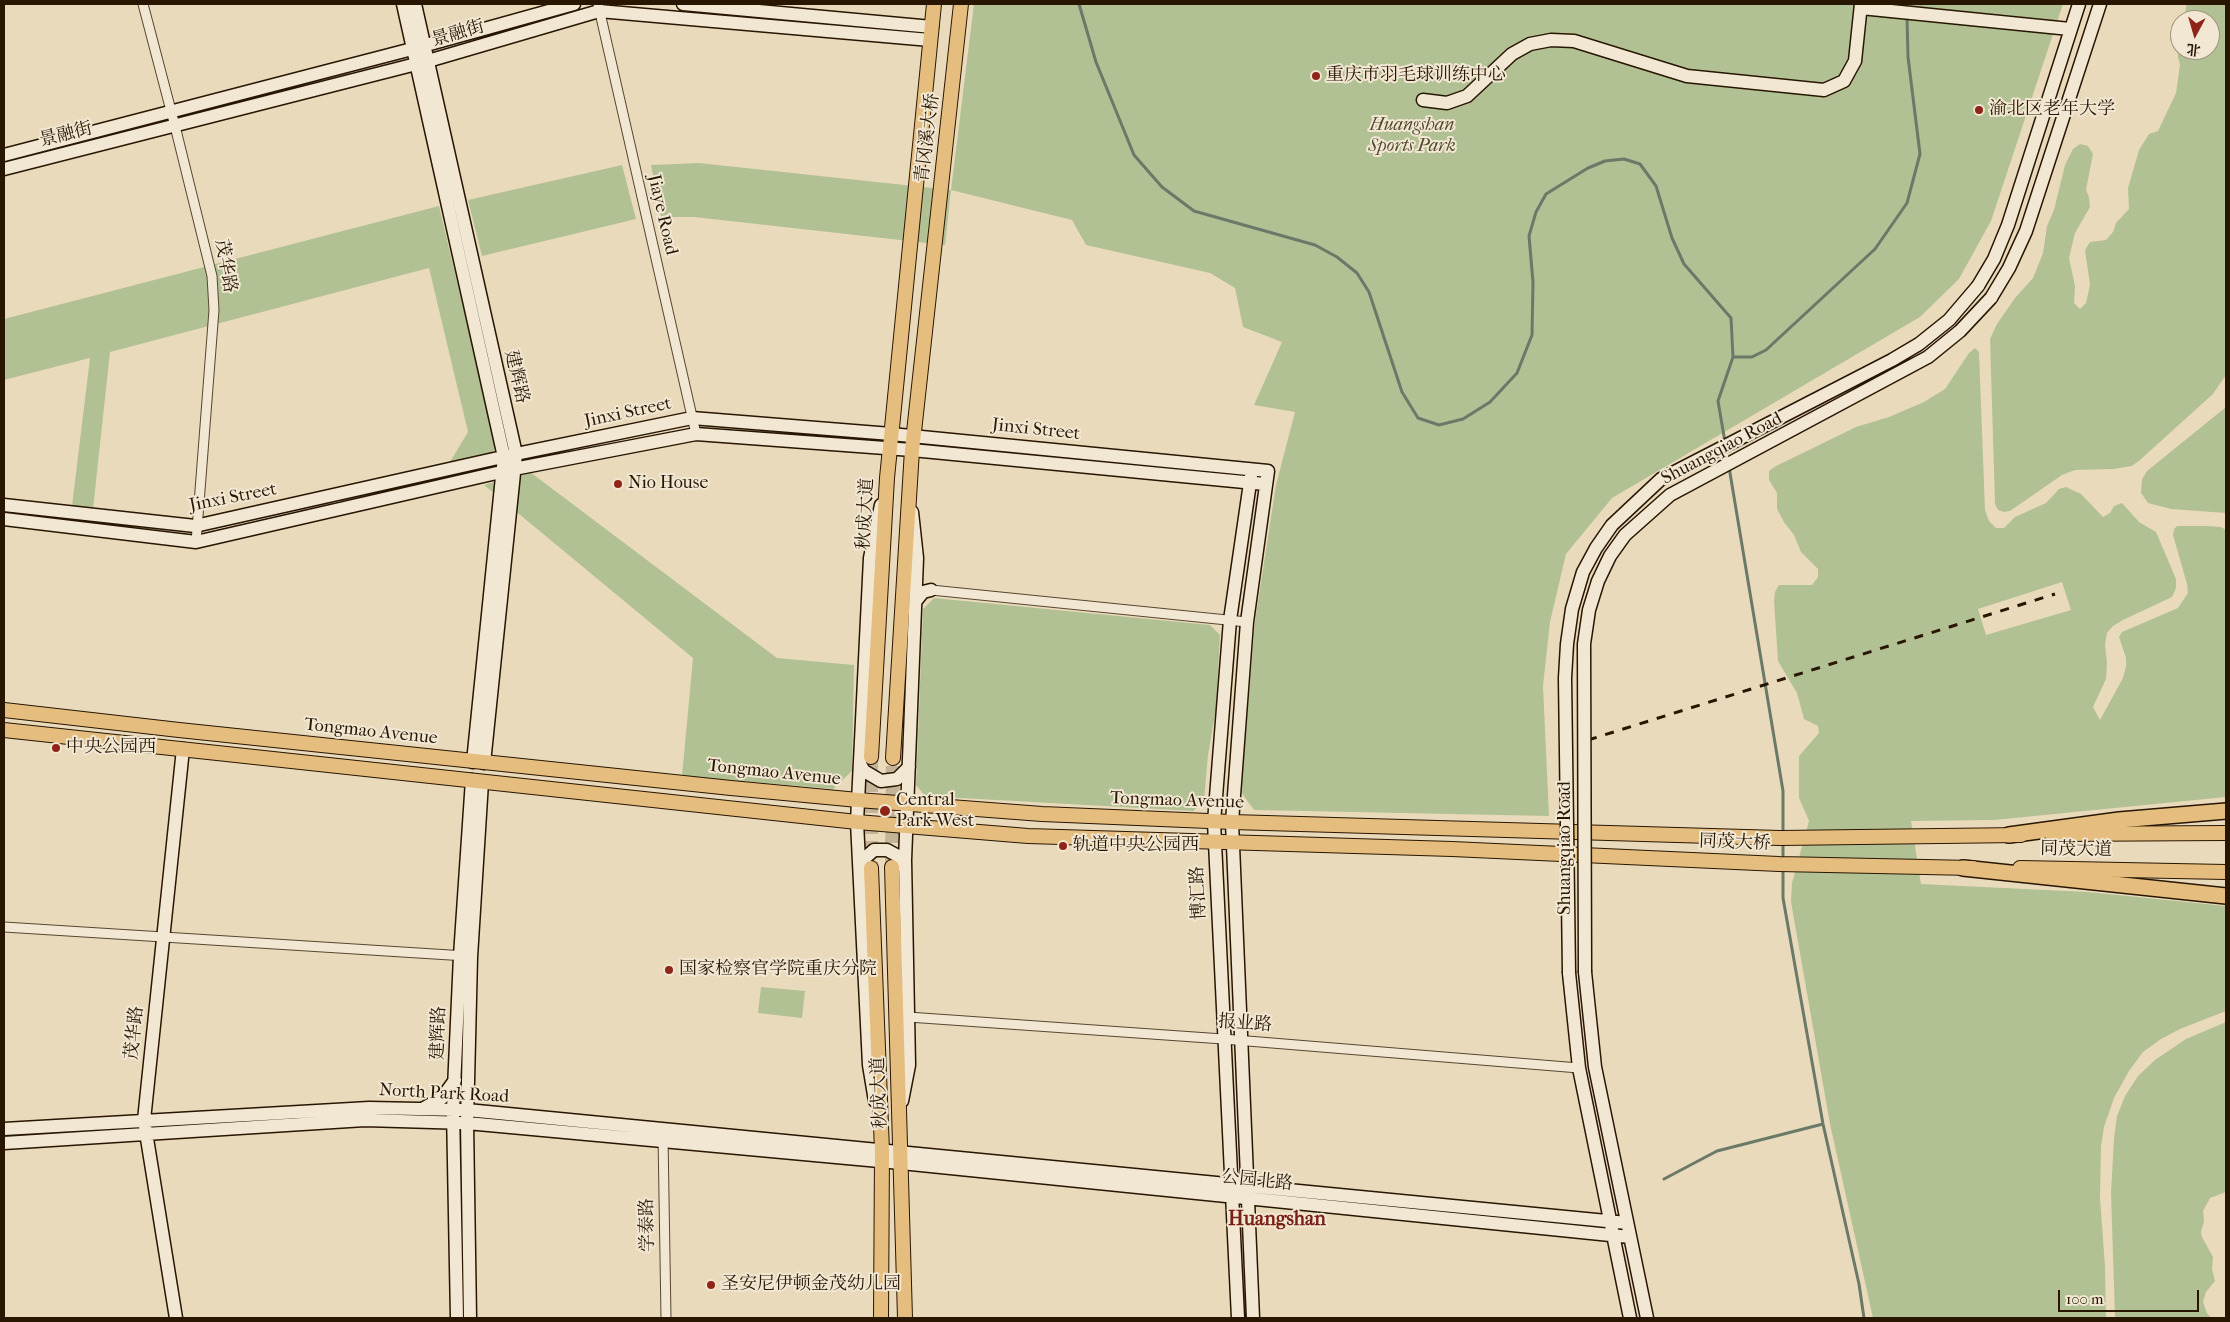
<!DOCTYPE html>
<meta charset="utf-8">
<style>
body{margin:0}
#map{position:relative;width:2230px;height:1322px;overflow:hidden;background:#eadabc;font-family:"IM FELL French Canon","Noto Serif SC",serif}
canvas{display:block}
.frame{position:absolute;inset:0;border:5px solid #281601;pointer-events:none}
.north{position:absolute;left:2170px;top:10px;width:50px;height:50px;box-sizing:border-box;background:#f1e7d3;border:1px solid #a1937f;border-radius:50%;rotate:186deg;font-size:14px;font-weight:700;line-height:20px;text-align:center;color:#281601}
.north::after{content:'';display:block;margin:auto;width:18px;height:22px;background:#8f2418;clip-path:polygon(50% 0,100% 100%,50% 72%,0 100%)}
.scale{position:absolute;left:2058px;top:1290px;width:141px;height:22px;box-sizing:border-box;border:2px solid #281601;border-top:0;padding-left:6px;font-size:15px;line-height:18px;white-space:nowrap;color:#281601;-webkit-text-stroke:4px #f1e7d3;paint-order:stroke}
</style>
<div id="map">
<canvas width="2230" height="1322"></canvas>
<div class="frame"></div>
<div class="north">北</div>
<div class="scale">100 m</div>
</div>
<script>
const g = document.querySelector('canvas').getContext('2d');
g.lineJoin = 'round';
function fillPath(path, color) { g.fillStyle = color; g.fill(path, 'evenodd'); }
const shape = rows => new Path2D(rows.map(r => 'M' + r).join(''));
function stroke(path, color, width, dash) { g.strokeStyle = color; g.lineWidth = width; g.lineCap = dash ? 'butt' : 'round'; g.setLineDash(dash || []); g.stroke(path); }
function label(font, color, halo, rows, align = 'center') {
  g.font = font + ' "IM FELL French Canon","Noto Serif SC",serif'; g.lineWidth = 4; g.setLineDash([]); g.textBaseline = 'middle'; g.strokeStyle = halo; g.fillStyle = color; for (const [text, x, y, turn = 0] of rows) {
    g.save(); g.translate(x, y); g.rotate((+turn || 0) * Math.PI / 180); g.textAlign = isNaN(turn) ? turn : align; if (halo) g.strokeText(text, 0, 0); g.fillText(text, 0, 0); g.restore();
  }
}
const green = shape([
 [974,4,2063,4,1991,221,1959,279,1920,317,1612,498,1566,554,1550,622,1543,686,1549,816,1254,810,1241,792,1255,621,1276,485,1295,412,1254,405,1282,342,1243,327,1235,288,1210,273,1086,245,1072,220,951,190,945,245,694,217,661,217,651,165,699,163,951,190],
 [2187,4,2226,4,2226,375,2213,394,2140,460,2132,466,2113,469,2075,470,2062,475,2010,511,2004,512,1998,510,1995,504,1990,339,1997,324,2015,298,2033,278,2043,253,2047,226,2054,210,2065,165,2073,149,2080,144,2088,146,2093,154,2086,190,2089,197,2090,207,2075,233,2069,258,2075,286,2074,303,2080,309,2086,303,2090,285,2085,250,2090,242,2106,240,2113,232,2116,223,2129,209,2128,188,2139,150,2149,134,2158,131,2176,93,2180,65,2178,57,2178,39,2180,31,2180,50,2210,50,2210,20,2183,20],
 [622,165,636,219,482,256,468,200],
 [439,206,496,445,492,455,448,465,468,432,429,268,110,352,93,509,72,506,90,358,4,380,4,319],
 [1975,348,1979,352,1985,510,1989,521,1996,528,2004,528,2015,517,2046,503,2059,489,2066,487,2081,494,2103,517,2110,513,2114,506,2122,503,2139,522,2156,532,2176,579,2176,588,2172,597,2123,620,2113,626,2107,633,2105,645,2107,663,2106,679,2093,707,2100,720,2123,678,2126,666,2126,658,2119,637,2122,632,2178,608,2188,593,2187,584,2173,535,2174,529,2177,526,2207,526,2221,527,2226,530,2226,797,1994,820,1911,821,1921,884,2088,892,2226,906,2226,1011,2180,1029,2161,1039,2143,1052,2129,1071,2114,1098,2104,1127,2101,1147,2100,1198,2105,1266,2106,1318,1873,1318,1830,1124,1791,902,1792,883,1809,821,1799,798,1799,756,1819,733,1818,726,1804,719,1797,693,1778,661,1774,601,1775,592,1779,585,1812,585,1818,577,1818,569,1801,552,1794,535,1784,522,1777,509,1777,493,1769,480,1769,471,1776,466,1856,427,1889,417,1924,402,1945,389,1969,353],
 [2062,582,2071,610,1986,635,1978,609],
 [2226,407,2226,513,2171,509,2148,503,2141,493,2142,479,2147,471],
 [530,472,777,658,854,665,852,771,833,789,682,776,693,658,484,485],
 [934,598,1210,625,1220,635,1216,709,1208,755,1204,801,1193,811,925,796,916,785,923,609],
 [761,987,805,991,802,1018,758,1013],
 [2226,1022,2226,1192,2210,1198,2208,1202,2203,1211,2204,1222,2201,1232,2202,1237,2213,1257,2212,1269,2215,1281,2206,1292,2203,1302,2207,1313,2211,1318,2115,1318,2111,1193,2114,1138,2117,1116,2125,1096,2138,1076,2155,1060,2186,1039]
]);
const stream = shape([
 [1079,4,1096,62,1134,155,1162,187,1194,211,1315,245,1337,257,1357,273,1369,292,1402,392,1418,418,1439,425,1463,419,1490,402,1517,373,1532,335,1533,282,1529,236,1536,212,1546,194,1588,168,1605,161,1624,159,1640,164,1656,186,1672,238,1684,264,1731,318,1733,357,1718,401,1725,442],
 [1733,357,1752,357,1766,350,1875,249,1907,203,1920,154,1908,57,1907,17],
 [1729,467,1783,791,1783,834],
 [1783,841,1783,859],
 [1783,868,1783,898,1823,1124,1859,1284,1864,1318],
 [1664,1179,1717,1151,1823,1124]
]);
const primaryTunnel = shape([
 [871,757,871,864],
 [892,864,893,758]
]);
const street = shape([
 [143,4,175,126,212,276,214,310,196,542],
 [598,4,696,434],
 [931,590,1247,622],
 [4,927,466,956],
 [908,1017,1223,1039,1579,1068],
 [663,1136,666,1318]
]);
const secondary = shape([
 [403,4,504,457,473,762],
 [415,4,516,454,484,763],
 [683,4,932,27],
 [1861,8,2070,29],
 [1423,100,1447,103,1467,96,1512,54,1530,44,1551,40,1574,41,1687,76,1824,90,1844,81,1855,61,1861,4],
 [4,155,412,49,574,4],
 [4,169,428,61,599,11,930,40],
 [1978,286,1994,259,2008,225,2079,4],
 [1991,298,2009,268,2026,231,2100,4],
 [4,505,195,526,516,454,692,418,891,434,1268,471,1247,622,1232,822,1253,1318],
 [4,519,196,542,514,469,696,434,912,450,1265,484],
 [915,602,923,592,931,590],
 [860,764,864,771,881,781,897,779,909,767],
 [860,868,866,857,874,850,887,850,898,856,905,869],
 [1585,972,1595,1067,1647,1318],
 [1569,973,1579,1068,1630,1318],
 [875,1101,869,1065,857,822,870,558,881,505],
 [902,1101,909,1065,905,860,917,558,912,512],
 [424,1108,442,1098,455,1080],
 [4,1129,369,1108,467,1110,1627,1223],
 [4,1143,365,1120,467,1123,901,1163,1630,1237],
 [176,1318,144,1120,183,749],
 [457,1318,453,1110,460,956,472,780],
 [470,1318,467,1123,471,957,482,782],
 [1238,1318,1214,822,1230,620,1251,476]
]);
const primary = shape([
 [4,710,179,730,731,788,858,800,1042,814,1232,822,1780,838,2021,835],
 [4,730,857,822,1028,836,1452,849,1779,864,1973,868],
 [871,757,887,478,934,4],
 [893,758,912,450,961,4],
 [2052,834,2226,833],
 [892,867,905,1318],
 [871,868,882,1151,881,1318],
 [2020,868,2226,872]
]);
const highway = shape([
 [2009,835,2119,820,2226,811],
 [1963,868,2226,896]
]);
const rail = shape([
 [1588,740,2055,594]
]);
const secondaryBridge = shape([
 [1585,972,1584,644,1589,610,1598,581,1610,556,1625,535,1670,495,1928,357,1960,331,1991,298],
 [1569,973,1565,678,1567,644,1572,609,1583,572,1596,548,1612,525,1661,479,1892,360,1919,344,1949,320,1978,286]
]);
const markers = [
 [1316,76,5,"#8f2418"],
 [1979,110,5,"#8f2418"],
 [618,484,5,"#8f2418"],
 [56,748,5,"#8f2418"],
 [885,811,6,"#8f2418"],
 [1063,846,5,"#8f2418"],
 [669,970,5,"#8f2418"],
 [711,1285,5,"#8f2418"]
];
const streetNames = [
 ["景融街",458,34,-16],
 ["景融街",66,135,-14],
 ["青冈溪大桥",928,138,-83],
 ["Jiaye Road",662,215,77],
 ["茂华路",225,266,80],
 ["建辉路",516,377,77],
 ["Jinxi Street",628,413,-12],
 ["Jinxi Street",1036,430,6],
 ["Shuangqiao Road",1722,449,-28],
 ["Jinxi Street",233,498,-11],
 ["秋成大道",866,514,-87],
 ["Tongmao Avenue",371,732,6],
 ["Tongmao Avenue",774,773,6],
 ["Tongmao Avenue",1177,801,2],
 ["同茂大桥",1735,843,2],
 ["Shuangqiao Road",1566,848,-90],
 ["同茂大道",2076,850,1],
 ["博汇路",1199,893,-93],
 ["报业路",1245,1024,4],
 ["茂华路",135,1033,-84],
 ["建辉路",439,1033,-88],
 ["秋成大道",880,1093,-92],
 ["North Park Road",444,1094,3],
 ["公园北路",1257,1181,6],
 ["学泰路",648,1225,-91]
];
const poiNames = [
 ["重庆市羽毛球训练中心",1326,76],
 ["渝北区老年大学",1989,110],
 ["Nio House",628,484],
 ["中央公园西",66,748],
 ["Central",896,801],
 ["Park West",896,822],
 ["轨道中央公园西",1073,846],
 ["国家检察官学院重庆分院",679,970],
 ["圣安尼伊顿金茂幼儿园",721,1285]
];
const parkNames = [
 ["Huangshan",1412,126],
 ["Sports Park",1412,147]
];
const quarterNames = [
 ["Huangshan",1277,1220]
];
fillPath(green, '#b2c194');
stroke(stream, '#6b7968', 3);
stroke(primaryTunnel, '#c3b397', 14, [14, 7]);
stroke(street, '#584730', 11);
stroke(secondary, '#281601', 15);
stroke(primary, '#281601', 16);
stroke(highway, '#281601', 18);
stroke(street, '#f1e7d3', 9);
stroke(secondary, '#f1e7d3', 12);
stroke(primary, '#e5bd7e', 14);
stroke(highway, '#e5bd7e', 15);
stroke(rail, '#281601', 3, [9, 9]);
stroke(secondaryBridge, '#281601', 15, []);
stroke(secondaryBridge, '#f1e7d3', 12);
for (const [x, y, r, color] of markers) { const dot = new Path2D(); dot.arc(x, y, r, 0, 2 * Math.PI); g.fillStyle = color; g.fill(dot); stroke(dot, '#f1e7d3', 2); }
label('18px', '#281601', '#f1e7d3', streetNames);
label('18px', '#281601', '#f1e7d3', poiNames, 'left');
label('italic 18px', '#51492d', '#f1e7d3', parkNames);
label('bold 20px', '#7a1f14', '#f1e7d3', quarterNames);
</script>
